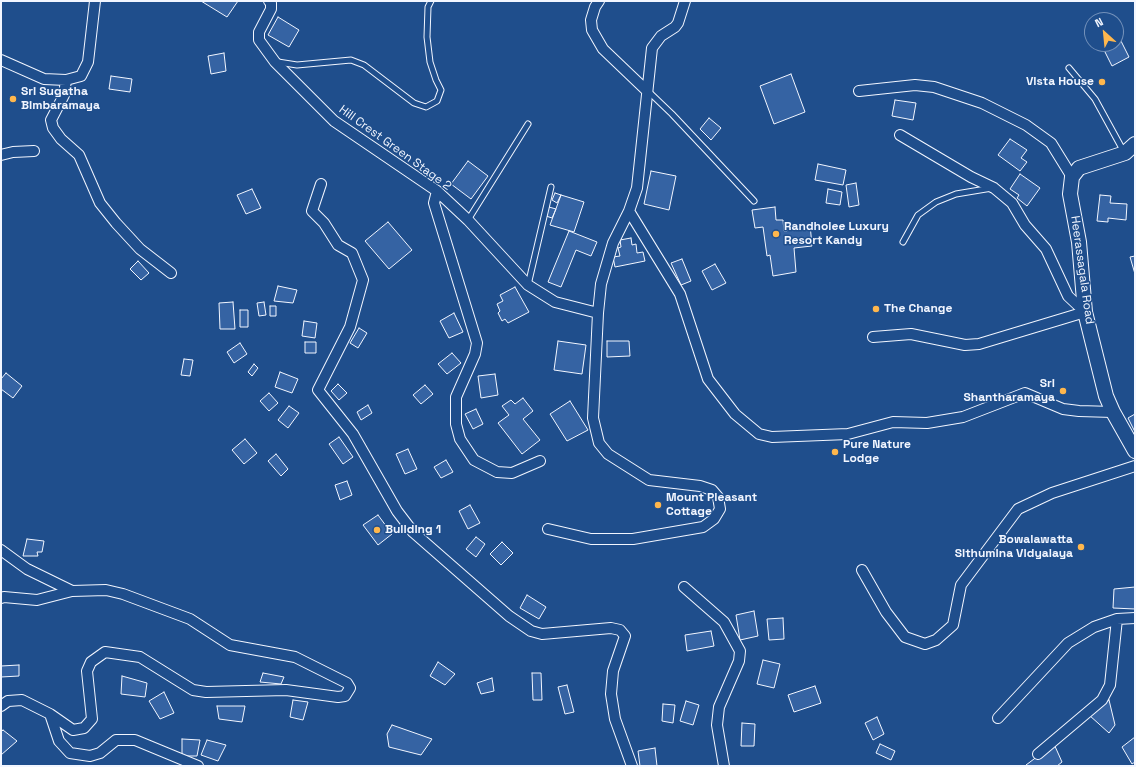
<!DOCTYPE html>
<style>
body{margin:0}
#map{position:relative;width:1136px;height:767px;overflow:hidden;background:#1f4e8c;font-family:"Space Grotesk",sans-serif}
canvas{display:block}
.frame{position:absolute;inset:0;border:2px solid #f2f6ff;pointer-events:none}
.north{position:absolute;left:1084px;top:12px;width:40px;height:40px;box-sizing:border-box;background:#1f4e8c;border:1px solid #7391ba;border-radius:50%;rotate:333deg;font-size:11px;font-weight:700;line-height:16px;text-align:center;color:#f2f6ff}
.north::after{content:'';display:block;margin:auto;width:14px;height:18px;background:#ffb74d;clip-path:polygon(50% 0,100% 100%,50% 72%,0 100%)}
</style>
<div id="map">
<canvas width="1136" height="767"></canvas>
<div class="frame"></div>
<div class="north">N</div>
</div>
<script>
const g = document.querySelector('canvas').getContext('2d');
g.lineJoin = 'round';
function fillPath(path, color) { g.fillStyle = color; g.fill(path, 'evenodd'); }
const shape = rows => new Path2D(rows.map(r => 'M' + r).join(''));
function stroke(path, color, width, dash) { g.strokeStyle = color; g.lineWidth = width; g.lineCap = dash ? 'butt' : 'round'; g.setLineDash(dash || []); g.stroke(path); }
function label(font, color, halo, rows, align = 'center') {
  g.font = font + ' "Space Grotesk",sans-serif'; g.lineWidth = 3; g.setLineDash([]); g.textBaseline = 'middle'; g.strokeStyle = halo; g.fillStyle = color; for (const [text, x, y, turn = 0] of rows) {
    g.save(); g.translate(x, y); g.rotate((+turn || 0) * Math.PI / 180); g.textAlign = isNaN(turn) ? turn : align; if (halo) g.strokeText(text, 0, 0); g.fillText(text, 0, 0); g.restore();
  }
}
const building = shape([
 [201,1,238,1,227,17,201,1],
 [278,17,299,30,289,47,268,35,278,17],
 [1120,39,1129,57,1112,66,1103,48,1111,44,1116,44,1116,41,1120,39],
 [224,53,226,71,211,74,208,56,224,53],
 [791,74,805,112,774,124,760,86,791,74],
 [111,76,132,79,130,92,109,89,111,76],
 [895,100,916,103,913,120,892,116,895,100],
 [709,118,721,128,711,140,700,129,709,118],
 [1010,139,1027,150,1021,158,1027,162,1020,171,998,155,1010,139],
 [468,161,488,176,471,199,451,184,468,161],
 [818,164,846,170,843,185,815,180,818,164],
 [651,171,676,176,669,210,644,204,651,171],
 [1020,174,1040,188,1027,206,1017,198,1019,195,1010,189,1020,174],
 [856,183,859,205,849,207,846,185,856,183],
 [252,189,261,208,246,214,237,195,252,189],
 [828,189,842,192,840,205,826,203,828,189],
 [555,193,561,195,557,203,552,200,555,193],
 [561,195,584,202,574,232,550,225,561,195],
 [1100,195,1111,196,1110,203,1127,204,1126,220,1108,218,1108,222,1097,221,1100,195],
 [549,207,556,209,552,218,546,216,549,207],
 [775,207,776,220,783,220,784,231,787,231,787,227,810,224,812,246,794,248,796,272,773,276,770,255,767,256,763,227,755,228,752,210,775,207],
 [388,222,412,250,389,269,365,241,388,222],
 [569,231,597,242,591,256,576,250,561,287,548,282,569,231],
 [631,238,632,245,636,244,637,253,643,252,645,261,615,267,613,257,620,256,618,248,621,247,620,240,631,238],
 [1135,256,1135,274,1130,257,1135,256],
 [682,259,691,281,681,285,671,263,682,259],
 [138,261,149,273,141,280,130,269,138,261],
 [715,264,726,283,712,290,702,271,715,264],
 [278,286,297,290,293,303,274,301,278,286],
 [515,287,529,312,508,323,505,319,502,321,498,313,500,311,497,304,503,301,500,295,515,287],
 [233,302,235,329,220,329,219,303,233,302],
 [264,302,266,315,259,316,257,303,264,302],
 [270,306,276,306,276,316,270,316,270,306],
 [240,310,248,310,248,327,240,327,240,310],
 [454,313,463,332,449,338,440,321,454,313],
 [304,321,317,323,315,338,302,336,304,321],
 [359,328,367,333,358,348,350,343,359,328],
 [558,341,586,345,582,374,554,370,558,341],
 [607,341,629,341,630,356,607,357,607,341],
 [305,342,316,342,316,353,305,353,305,342],
 [240,343,247,354,234,363,227,352,240,343],
 [452,353,461,363,447,374,438,364,452,353],
 [184,359,193,360,190,376,181,375,184,359],
 [254,364,258,368,252,376,248,372,254,364],
 [280,372,298,379,292,393,275,387,280,372],
 [6,373,22,386,13,398,1,389,1,379,6,373],
 [495,374,498,395,481,398,478,376,495,374],
 [338,384,347,393,339,400,331,391,338,384],
 [425,385,433,394,421,404,413,395,425,385],
 [269,393,278,403,269,411,260,401,269,393],
 [523,398,533,411,523,419,540,440,522,454,498,423,509,415,502,406,511,400,515,404,523,398],
 [570,401,588,430,567,441,550,414,570,401],
 [368,405,372,413,361,420,357,412,368,405],
 [289,406,299,413,288,428,278,420,289,406],
 [476,409,483,424,473,429,465,414,476,409],
 [1135,414,1135,432,1128,418,1135,414],
 [339,437,353,457,343,464,329,444,339,437],
 [245,439,257,453,244,464,232,450,245,439],
 [408,449,417,469,405,474,396,454,408,449],
 [276,454,288,469,281,476,268,461,276,454],
 [446,460,453,472,441,478,434,467,446,460],
 [347,481,352,495,340,500,335,485,347,481],
 [470,505,480,523,468,529,459,511,470,505],
 [378,515,392,534,378,545,363,525,378,515],
 [476,537,485,544,476,557,466,549,476,537],
 [27,539,44,541,42,552,37,552,38,556,23,556,27,539],
 [502,542,513,553,501,565,490,554,502,542],
 [1135,587,1135,609,1113,608,1114,589,1135,587],
 [527,595,546,607,539,619,520,608,527,595],
 [754,611,758,636,740,640,736,615,754,611],
 [783,618,784,639,769,640,767,619,783,618],
 [711,631,714,646,687,651,685,635,711,631],
 [763,660,780,664,774,688,757,684,763,660],
 [438,662,455,674,445,685,430,676,438,662],
 [19,665,19,676,1,677,1,666,19,665],
 [263,673,284,677,281,684,260,682,263,673],
 [532,673,541,673,542,700,533,700,532,673],
 [122,676,147,683,145,697,121,694,122,676],
 [492,678,494,691,481,694,477,683,492,678],
 [567,685,574,712,565,714,558,687,567,685],
 [815,686,821,703,794,712,788,695,815,686],
 [164,692,174,713,160,719,149,701,164,692],
 [293,700,308,702,303,720,290,717,293,700],
 [1109,700,1115,725,1109,733,1089,715,1109,700],
 [686,701,699,705,693,725,680,721,686,701],
 [663,704,675,705,673,723,662,721,663,704],
 [217,706,245,706,242,722,219,719,217,706],
 [877,717,884,734,873,740,865,723,877,717],
 [742,723,755,724,754,746,741,746,742,723],
 [392,725,432,739,421,755,389,747,387,734,392,725],
 [3,730,17,741,1,755,1,732,3,730],
 [1135,737,1135,762,1132,764,1122,747,1135,737],
 [182,739,200,740,197,756,182,756,182,739],
 [207,740,226,745,218,761,201,755,207,740],
 [880,744,895,751,891,760,876,753,880,744],
 [1054,744,1062,762,1057,766,1028,766,1026,765,1054,744],
 [655,748,657,766,640,766,638,751,655,748]
]);
const lane = shape([
 [278,62,297,65,351,60,364,65,414,103,426,107,437,101,441,90,436,80,430,62,427,37,428,7,431,1],
 [1069,68,1095,99,1124,152],
 [648,91,672,114,754,201],
 [468,220,528,124],
 [903,242,918,215,936,202,956,194,992,188],
 [528,285,551,187]
]);
const street = shape([
 [269,1,271,3,271,9,259,32,259,40,275,62,334,121,437,191,468,220,528,285,555,302,598,313],
 [599,1,595,7,591,20,592,30,603,49,647,91],
 [1,60,44,79,66,80,81,76,88,62,95,1],
 [66,80,64,95,51,120,53,128,61,139,79,155,100,203,116,223,140,249,171,273],
 [859,91,915,85,934,87,982,103,1026,125,1051,143,1072,177],
 [900,135,971,177,994,188,1012,203,1025,225,1046,249,1068,296,1085,312],
 [1,155,13,152,34,151],
 [321,184,312,211,324,223,338,245,352,253,363,280,350,327,318,390,353,434,397,511,413,532,509,616,531,631,542,634,611,628,620,630,625,636,613,671,611,694,615,719,632,766],
 [437,191,434,203,477,343,475,354,456,397,456,424,460,439,474,460,497,472,512,473,540,461],
 [629,211,680,294,708,379,735,414,759,434,772,437,848,434,893,422,927,423,963,417,1025,393,1063,409,1079,411,1113,412],
 [873,337,911,334,965,345,979,344,1085,312],
 [548,529,591,539,633,539,703,527,714,519,720,509,718,497,712,490,700,486,649,480,608,454,599,443,593,418,598,313,601,284,613,243,629,211,637,188,652,48,661,36,675,27,678,23,685,1],
 [1,550,27,569,72,591],
 [862,570,886,612,905,637,925,644,936,640,953,625,961,585,1018,509,1052,493,1135,466],
 [684,587,724,622,740,651,739,661,719,707,717,725,724,766],
 [1,598,4,597,37,600,72,591,106,590,123,594,190,619,230,645,295,657,347,683,350,688,345,696,338,697,286,690,206,692,193,690,140,657,105,652,91,662,87,671,92,719,84,728,73,730,50,714,22,700,8,701,1,706],
 [50,714,59,741,70,753,90,756,100,753,116,740,135,740,198,766],
 [998,718,1068,643,1094,627,1117,619,1135,618],
 [1038,754,1102,700,1110,685,1117,619]
]);
const secondary = shape([
 [1135,144,1125,153,1079,168,1072,177,1070,194,1079,242,1085,312,1106,396,1113,412,1135,451]
]);
const markers = [
 [1102,82,4,"#ffb74d"],
 [13,99,4,"#ffb74d"],
 [776,234,4,"#ffb74d"],
 [876,309,4,"#ffb74d"],
 [1063,391,4,"#ffb74d"],
 [835,452,4,"#ffb74d"],
 [658,505,4,"#ffb74d"],
 [377,530,4,"#ffb74d"],
 [1081,547,4,"#ffb74d"]
];
const poiNames = [
 ["Vista House",1094,82,"right"],
 ["Sri Sugatha",21,92],
 ["Bimbaramaya",21,106],
 ["Randholee Luxury",784,227],
 ["Resort Kandy",784,241],
 ["The Change",884,309],
 ["Sri",1055,384,"right"],
 ["Shantharamaya",1055,398,"right"],
 ["Pure Nature",843,445],
 ["Lodge",843,459],
 ["Mount Pleasant",666,498],
 ["Cottage",666,512],
 ["Building 1",385,530],
 ["Bowalawatta",1073,540,"right"],
 ["Sithumina Vidyalaya",1073,554,"right"]
];
const streetNames = [
 ["Hill Crest Green Stage 2",395,148,36],
 ["Heerassagala Road",1082,270,82]
];
fillPath(building, '#3563a3');
stroke(building, '#f2f6ff', 1);
stroke(lane, '#f2f6ff', 7);
stroke(street, '#f2f6ff', 12);
stroke(secondary, '#f2f6ff', 16);
stroke(lane, '#1f4e8c', 5);
stroke(street, '#1f4e8c', 10);
stroke(secondary, '#1f4e8c', 14);
for (const [x, y, r, color] of markers) { const dot = new Path2D(); dot.arc(x, y, r, 0, 2 * Math.PI); g.fillStyle = color; g.fill(dot); stroke(dot, '#1f4e8c', 1.5); }
label('bold 12px', '#f2f6ff', '#1f4e8c', poiNames, 'left');
label('12px', '#f2f6ff', '#1f4e8c', streetNames);
</script>
